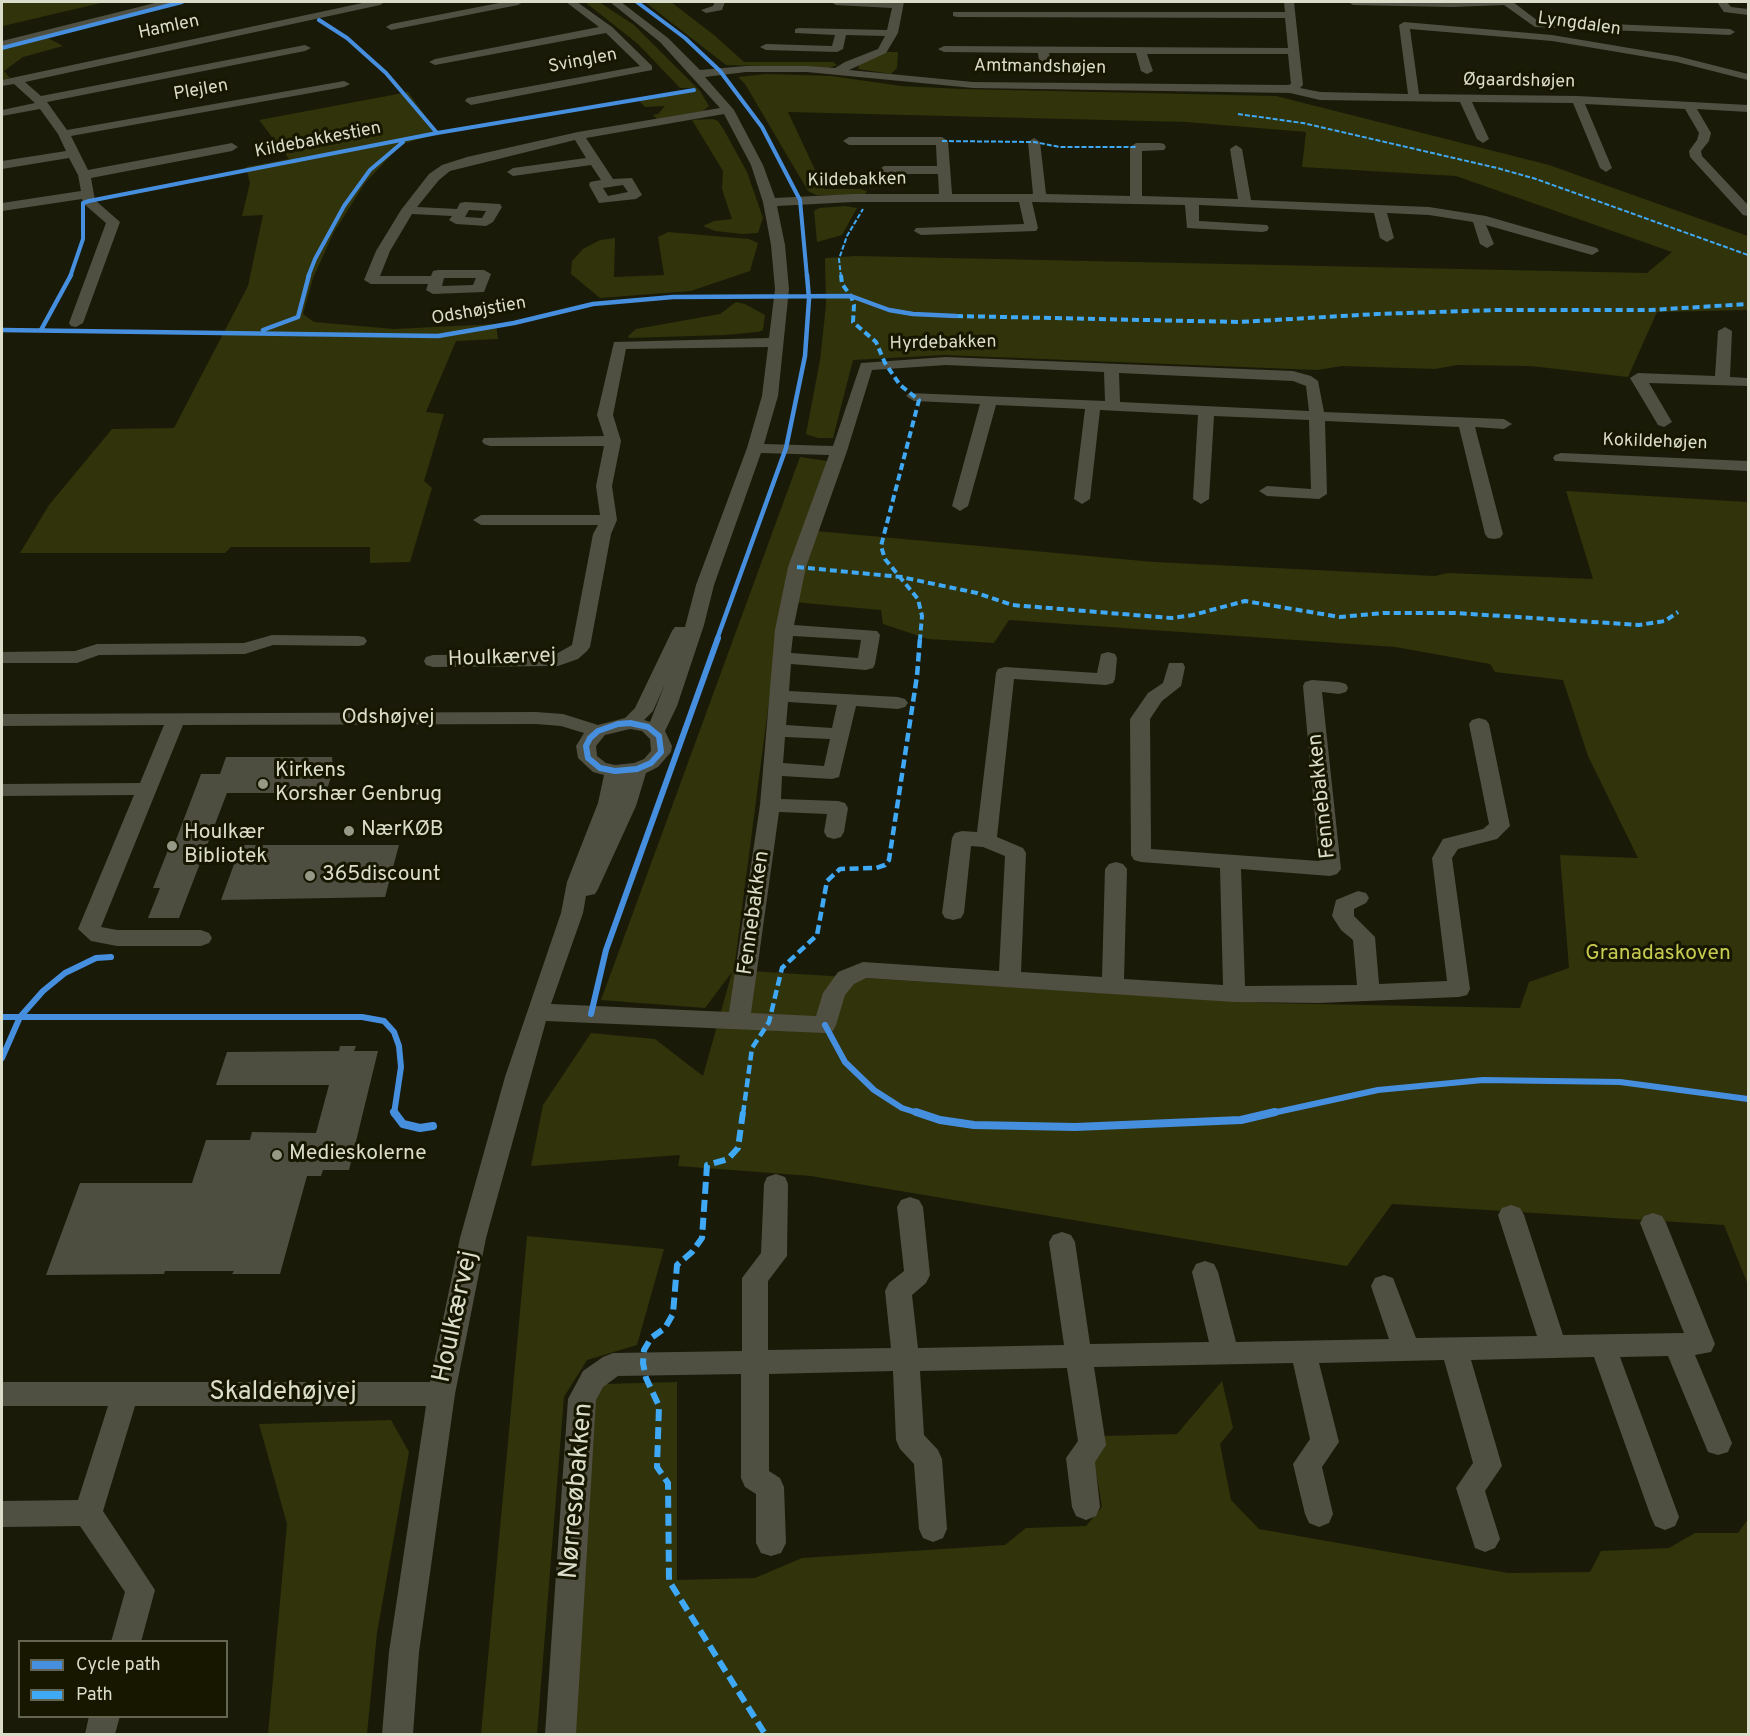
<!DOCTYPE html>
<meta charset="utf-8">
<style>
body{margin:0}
#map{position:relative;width:1750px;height:1736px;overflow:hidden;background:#1a1a09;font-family:Overpass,sans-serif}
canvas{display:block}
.frame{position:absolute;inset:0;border:3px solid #dbddcb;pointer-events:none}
.legend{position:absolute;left:18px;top:1640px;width:210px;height:78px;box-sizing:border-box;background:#171700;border:2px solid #656651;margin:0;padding:8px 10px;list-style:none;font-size:18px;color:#dbddcb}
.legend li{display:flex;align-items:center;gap:12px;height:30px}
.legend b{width:30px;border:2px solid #656651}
</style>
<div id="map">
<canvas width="1750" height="1736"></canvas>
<div class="frame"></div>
<ul class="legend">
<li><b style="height:8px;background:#468fdf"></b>Cycle path</li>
<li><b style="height:8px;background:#3fa9f5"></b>Path</li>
</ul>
</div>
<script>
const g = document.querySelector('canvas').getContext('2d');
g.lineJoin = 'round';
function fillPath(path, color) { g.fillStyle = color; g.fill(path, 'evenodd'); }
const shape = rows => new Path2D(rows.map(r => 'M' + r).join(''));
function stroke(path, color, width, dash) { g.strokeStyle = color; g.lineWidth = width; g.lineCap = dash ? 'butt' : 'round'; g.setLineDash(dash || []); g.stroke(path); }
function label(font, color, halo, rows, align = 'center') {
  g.font = font + ' Overpass,sans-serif'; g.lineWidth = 6; g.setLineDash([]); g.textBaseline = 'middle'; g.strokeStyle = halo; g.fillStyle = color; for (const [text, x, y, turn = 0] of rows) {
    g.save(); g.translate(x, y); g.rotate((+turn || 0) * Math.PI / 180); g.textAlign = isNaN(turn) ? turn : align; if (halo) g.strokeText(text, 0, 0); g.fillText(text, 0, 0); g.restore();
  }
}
const green = shape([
 [2,2,105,2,3,26],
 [585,2,599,2,634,25,700,91,709,106,703,111,657,119,653,115,658,114,665,106,645,107,639,101,696,91,693,88,680,88,638,44],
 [645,2,671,2,714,35,744,62,833,62,837,65,829,68,726,65],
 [48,38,63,46,23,57,4,71,10,78,2,80,2,50],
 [887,52,898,52,897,68,891,74,858,69,860,63],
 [766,74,831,76,901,86,962,89,1276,96,1549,165,1748,236,1748,310,1657,312,1628,377,1530,366,1457,365,1435,369,1342,366,1317,370,944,355,853,360,833,438,818,438,806,434,820,360,826,305,825,258,856,256,1647,273,1672,252,1456,176,1302,167,1306,132,1186,122,788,112,824,189,860,189,867,191,865,195,816,195,808,191,745,84,738,77],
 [408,92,438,134,405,143,396,150,365,183,334,232,313,278,303,314,314,322,394,329,496,324,498,339,456,341,426,412,444,414,424,481,432,488,410,562,370,563,370,547,231,547,225,553,20,553,49,505,112,429,174,428,248,286,263,215,242,216,250,183,246,167,289,159,259,120],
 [713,119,718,121,724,130,747,172,763,218,758,233,742,234,715,231,703,226,714,221,732,219,722,189,723,171,692,120],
 [845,206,857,208,842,235,817,242,814,211,819,208],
 [668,232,749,239,758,243,750,271,691,291,600,298,571,274,572,261,583,249,600,240,615,238,614,277,664,275,658,237],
 [736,302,745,304,765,315,763,330,758,332,725,335,629,338,628,336,636,329,720,314],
 [800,457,827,461,805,530,1154,562,1435,576,1448,573,1593,579,1566,491,1748,502,1748,1285,1724,1225,1392,1204,1347,1266,811,1176,678,1166,680,1155,531,1166,543,1105,591,1033,655,1039,703,1076,732,972,705,1008,601,1000],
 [782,601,881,610,883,624,928,639,994,643,1009,620,1395,647,1490,664,1495,672,1563,680,1588,756,1638,858,1560,855,1569,968,1529,982,1520,1008,1265,1003,734,970],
 [527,1236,664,1249,637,1345,587,1360,564,1397,537,1734,481,1734],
 [1222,1381,1233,1428,1220,1444,1231,1500,1259,1529,1508,1573,1590,1572,1601,1551,1669,1548,1695,1533,1738,1533,1748,1519,1748,1734,572,1734,588,1412,604,1384,677,1382,677,1580,755,1578,802,1558,1005,1545,1026,1528,1086,1526,1102,1507,1093,1454,1103,1436,1177,1434],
 [391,1420,409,1452,377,1633,367,1734,268,1734,287,1524,259,1424]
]);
const building = shape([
 [226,757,332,757,333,770,326,793,227,793,179,918,148,918,160,888,153,888,170,845,174,845,201,774,220,774],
 [241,845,399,845,385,897,221,900],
 [340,1046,356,1046,354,1051,378,1051,349,1170,323,1170,321,1176,307,1176,280,1274,232,1274,234,1271,165,1271,164,1274,46,1275,80,1183,192,1183,206,1140,250,1140,252,1132,316,1133,329,1085,216,1085,227,1052,339,1051]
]);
const minor = shape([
 [159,2,175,2,2,47,2,41,159,2],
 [367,2,385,2,380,5,25,82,41,96,305,45,311,48,305,51,47,102,67,130,344,81,350,84,344,87,71,136,88,170,232,143,238,147,232,151,91,178,95,200,120,222,83,323,76,327,71,326,69,323,106,223,84,204,82,199,2,211,2,203,81,191,78,175,69,158,2,169,2,161,66,151,58,134,40,109,2,116,2,110,35,103,14,84,2,86,2,80,367,2],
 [504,2,523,2,518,5,391,30,386,27,391,24,504,2],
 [566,2,577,2,612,27,652,66,652,70,471,105,465,101,467,98,640,66,606,33,435,65,429,62,435,59,599,27,566,2],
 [610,2,621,2,668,38,700,70,746,66,807,66,835,68,845,62,878,49,885,36,846,35,843,49,837,52,766,50,760,47,766,44,832,46,835,35,795,33,795,29,799,28,887,30,892,8,836,5,831,2,904,2,898,33,886,53,849,70,973,82,1288,85,1291,84,1288,54,1147,54,1153,71,1147,74,1141,71,1136,53,1049,53,1052,69,1046,72,1040,69,1038,53,944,52,938,49,944,46,1288,48,1285,18,957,17,953,16,953,12,1285,12,1284,2,1294,2,1303,85,1300,88,1320,92,1408,94,1399,25,1404,22,1552,35,1677,56,1748,74,1748,80,1677,62,1552,41,1410,29,1419,94,1577,96,1748,105,1748,112,1697,109,1711,133,1709,141,1701,151,1702,156,1748,205,1748,216,1743,215,1690,157,1689,151,1697,140,1699,133,1685,109,1585,104,1612,168,1606,172,1600,168,1573,103,1472,102,1489,139,1483,143,1477,139,1460,102,1320,100,1290,93,973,88,807,72,746,72,705,77,734,110,763,165,775,198,853,194,939,194,938,174,884,174,878,170,884,166,937,166,936,145,849,145,843,141,849,137,942,137,948,141,952,194,1033,194,1028,142,1034,138,1040,142,1046,194,1130,196,1130,147,1136,143,1160,143,1164,144,1166,147,1164,150,1142,151,1142,196,1238,199,1230,149,1236,145,1242,149,1251,200,1429,207,1486,216,1597,248,1599,251,1592,255,1486,225,1494,244,1487,248,1480,244,1473,222,1429,215,1387,213,1394,238,1387,242,1380,238,1374,213,1199,205,1199,221,1267,225,1269,228,1267,231,1262,232,1187,228,1185,205,1032,202,1038,228,1036,231,921,235,914,231,916,228,1024,224,1019,202,853,202,777,206,785,245,789,289,778,396,764,444,833,446,861,363,946,357,1293,371,1311,376,1318,381,1324,412,1504,419,1512,424,1504,429,1475,427,1503,534,1500,538,1494,539,1488,538,1485,534,1459,427,1325,421,1327,494,1319,499,1267,496,1259,491,1267,486,1311,489,1309,420,1214,416,1209,499,1201,504,1193,499,1198,415,1100,410,1090,499,1082,504,1074,499,1085,409,996,405,968,506,960,511,952,506,980,404,914,401,906,396,909,393,1105,401,1104,372,946,365,872,370,847,451,806,567,794,625,877,631,880,635,875,664,873,668,866,670,791,664,789,691,898,697,905,699,908,703,905,707,898,709,856,706,839,777,832,779,782,776,781,799,838,801,845,803,848,808,844,832,841,837,834,839,827,837,824,832,827,814,779,812,751,1013,816,1016,823,993,838,972,863,962,999,971,1005,856,983,847,971,846,964,913,961,918,953,920,945,918,942,913,952,838,955,833,962,831,977,832,996,673,998,669,1005,667,1097,673,1101,654,1108,652,1115,654,1117,658,1115,679,1113,683,1106,685,1014,679,997,837,1023,848,1026,853,1021,972,1102,977,1105,869,1109,864,1116,862,1123,864,1127,869,1124,979,1223,985,1220,868,1141,862,1134,860,1131,855,1130,719,1148,693,1163,683,1169,663,1183,663,1185,667,1181,686,1162,701,1150,719,1151,849,1319,861,1303,686,1305,682,1312,680,1339,682,1346,684,1348,688,1346,692,1339,694,1322,692,1341,869,1337,874,1330,876,1241,869,1245,986,1357,985,1353,940,1341,930,1332,916,1336,900,1358,891,1366,893,1369,898,1366,903,1354,909,1354,916,1375,937,1379,984,1447,981,1432,858,1443,839,1483,829,1489,824,1469,724,1472,720,1479,718,1486,720,1489,724,1510,826,1497,839,1458,849,1452,858,1470,989,1467,995,1459,997,1319,1003,1234,1002,866,978,854,984,845,995,836,1025,833,1031,825,1033,546,1021,486,1238,455,1394,419,1652,413,1734,382,1734,389,1652,426,1406,135,1406,103,1511,155,1590,141,1642,111,1642,125,1592,80,1526,2,1527,2,1501,78,1500,108,1406,2,1406,2,1382,430,1382,460,1238,505,1077,561,913,567,882,598,803,604,775,593,772,578,758,576,746,584,733,561,726,536,724,183,725,101,927,117,930,201,930,209,933,212,938,209,943,201,946,117,946,91,941,78,929,134,795,2,796,2,784,140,783,164,725,2,726,2,714,536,712,563,714,598,725,625,718,635,708,672,631,675,627,685,627,696,585,747,448,762,396,768,347,626,349,613,415,621,441,612,486,617,520,611,534,590,647,587,651,578,659,558,666,433,667,426,665,424,661,426,657,433,655,556,654,572,645,593,534,598,525,481,525,473,520,481,515,600,515,596,486,604,446,490,446,484,444,482,441,484,438,604,436,597,415,614,342,769,338,775,289,771,245,763,202,751,165,724,114,586,138,613,179,632,178,642,195,636,199,599,203,589,185,590,182,601,180,591,165,513,176,507,172,513,168,586,158,575,140,450,171,439,180,417,207,457,209,460,203,465,202,500,204,502,207,493,222,486,226,456,224,449,220,452,216,412,214,390,251,380,276,431,276,433,271,438,270,484,270,491,274,484,292,433,294,426,290,428,284,371,284,364,280,376,251,401,210,429,174,442,165,467,157,578,132,720,108,660,42,610,2],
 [623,185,628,192,608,196,603,188,623,185],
 [469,210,486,211,482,218,465,217,469,210],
 [444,278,476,278,473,285,442,286,444,278],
 [1119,373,1293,381,1306,386,1309,411,1120,402,1119,373],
 [761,453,829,455,788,567,775,630,760,805,729,1012,551,1004,583,913,586,896,595,894,598,889,636,806,646,773,658,767,671,752,672,746,665,731,677,706,704,625,714,585,761,453],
 [793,636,861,640,858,658,791,653,793,636],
 [665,684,650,722,644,720,653,711,665,684],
 [788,702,837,705,832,728,786,725,788,702],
 [630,729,642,731,650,739,651,751,644,759,634,763,615,765,606,763,597,756,596,746,605,735,630,729],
 [785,737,830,739,824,766,783,763,785,737],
 [715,2,725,2,722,10,706,13,701,10,713,6,715,2],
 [1348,2,1513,2,1538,21,1730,29,1735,32,1730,35,1535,27,1504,5,1452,7,1353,5,1348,2],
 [1717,2,1727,2,1731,7,1748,9,1748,15,1724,12,1717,2],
 [1725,327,1732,331,1730,377,1748,378,1748,386,1649,383,1672,422,1664,427,1658,425,1630,378,1638,373,1715,376,1718,331,1725,327],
 [1561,453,1748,461,1748,471,1555,461,1553,458,1555,455,1561,453],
 [272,635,358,636,364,637,367,641,364,645,358,646,273,645,245,654,99,655,77,663,2,663,2,652,75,651,97,644,244,643,272,635],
 [776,1174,785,1177,788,1184,787,1256,768,1281,768,1350,891,1348,885,1291,889,1283,904,1271,897,1207,901,1200,910,1197,919,1200,923,1207,930,1275,926,1283,912,1295,918,1348,1064,1345,1049,1242,1053,1235,1062,1232,1071,1235,1075,1242,1090,1344,1209,1342,1192,1272,1196,1264,1205,1261,1214,1264,1218,1272,1236,1342,1389,1339,1371,1286,1375,1278,1384,1275,1393,1278,1416,1338,1537,1336,1498,1215,1502,1208,1511,1205,1520,1208,1524,1215,1563,1335,1684,1333,1640,1223,1644,1216,1653,1213,1662,1216,1666,1223,1715,1344,1711,1352,1695,1355,1732,1443,1728,1452,1718,1455,1708,1452,1668,1356,1620,1357,1679,1517,1675,1526,1665,1530,1655,1526,1651,1517,1594,1357,1471,1360,1502,1466,1485,1491,1500,1539,1495,1548,1485,1552,1475,1548,1456,1488,1473,1463,1444,1360,1319,1363,1339,1442,1322,1467,1333,1514,1329,1523,1319,1527,1309,1523,1305,1514,1293,1464,1310,1439,1293,1363,1094,1367,1106,1445,1095,1462,1100,1507,1096,1516,1086,1520,1076,1516,1072,1507,1066,1458,1078,1441,1067,1368,920,1371,924,1435,938,1450,942,1459,947,1529,943,1538,933,1542,923,1538,919,1529,914,1464,900,1449,896,1440,893,1371,769,1374,769,1471,780,1478,784,1487,786,1543,781,1553,771,1556,761,1553,756,1543,756,1494,745,1487,741,1478,741,1374,618,1376,603,1387,596,1400,576,1734,545,1734,568,1399,583,1371,603,1357,613,1353,742,1351,742,1278,761,1253,764,1184,767,1177,776,1174],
 [89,1716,120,1716,115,1734,85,1734,89,1716]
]);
const quietFar3 = shape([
 [1238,114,1303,123,1497,168,1536,179,1748,255],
 [942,141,1034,142,1060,147,1136,147],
 [841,277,839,259,847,236,863,209]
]);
const quietFar2 = shape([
 [841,275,842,284,851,296,854,305,853,322,876,342,885,363,900,385,919,400,881,546,885,559,918,599,922,616,920,639],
 [956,316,1239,322,1377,314,1495,310,1650,310,1748,304],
 [797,567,901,577,977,593,1012,605,1171,618,1193,615,1245,601,1340,617,1383,613,1456,613,1639,625,1665,621,1678,612]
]);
const quietFar1 = shape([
 [743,1114,752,1048,769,1022,782,968,817,935,827,881,840,869,876,868,885,865,889,860,917,676,920,638]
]);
const quiet = shape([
 [743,1112,738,1148,728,1159,707,1165,702,1238,692,1252,677,1265,673,1314,665,1328,651,1338,644,1350,643,1363,646,1378,659,1406,657,1467,668,1483,669,1581,765,1734]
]);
const cyclewayFar3 = shape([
 [637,2,685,38,720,71,762,127,800,200,807,277],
 [319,20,347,38,386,73,437,133],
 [2,48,182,2],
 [70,277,83,239,83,203,89,201,437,133,694,90],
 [308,277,315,259,344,206,370,170,403,142]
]);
const cyclewayFar2 = shape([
 [2,330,438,336,514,323,593,304,673,297,851,296,889,310,913,314,956,316],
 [41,330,71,275],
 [263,330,298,317,309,275],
 [717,639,786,448,805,356,809,299,807,275]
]);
const cyclewayFar1 = shape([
 [630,723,648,727,659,736,661,752,651,763,637,769,615,771,600,768,588,758,586,746,590,738,598,731,618,724,630,723],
 [591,1014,606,950,718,638],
 [2,1017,362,1017,384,1021,394,1032,399,1046,401,1067,394,1114],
 [825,1025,845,1062,874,1090,902,1108,921,1114],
 [2,1058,20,1017,43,991,65,973,96,958,111,957],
 [1268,1114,1378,1090,1483,1080,1620,1082,1748,1099]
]);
const cycleway = shape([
 [394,1112,403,1124,420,1128,433,1126],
 [916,1112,940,1120,974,1125,1075,1127,1241,1120,1275,1112]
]);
const markers = [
 [263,784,6,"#979987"],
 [349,831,6,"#979987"],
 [172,846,6,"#979987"],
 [310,876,6,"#979987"],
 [277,1155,6,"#979987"]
];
const farStreetnames = [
 ["Lyngdalen",1579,25,8],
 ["Hamlen",169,28,-12],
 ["Svinglen",583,62,-11],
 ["Amtmandshøjen",1040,68,1],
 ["Øgaardshøjen",1519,82,1],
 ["Plejlen",201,91,-10],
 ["Kildebakkestien",318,141,-11],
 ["Kildebakken",857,181,-1],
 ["Odshøjstien",479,312,-10],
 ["Hyrdebakken",943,344,-1],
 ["Kokildehøjen",1655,443,2]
];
const streetNames = [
 ["Houlkærvej",502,659,-2],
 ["Odshøjvej",388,719],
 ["Fennebakken",1323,796,-96],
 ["Fennebakken",755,913,-82]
];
const poiNames = [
 ["Kirkens",275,772],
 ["Korshær Genbrug",275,796],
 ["NærKØB",361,831],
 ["Houlkær",184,834],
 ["Bibliotek",184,858],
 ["365discount",322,876],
 ["Medieskolerne",289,1155]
];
const parkNames = [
 ["Granadaskoven",1658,955]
];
const nearStreetnames = [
 ["Houlkærvej",457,1317,-78],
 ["Skaldehøjvej",283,1394],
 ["Nørresøbakken",578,1491,-85]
];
fillPath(green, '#31330a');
fillPath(building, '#4d4e3f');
fillPath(minor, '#4f5042');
stroke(quietFar3, '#3fa9f5', 2, [5, 2]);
stroke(quietFar2, '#3fa9f5', 4, [7, 4]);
stroke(quietFar1, '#3fa9f5', 4.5, [9, 4.5]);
stroke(quiet, '#3fa9f5', 6, [12, 6]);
stroke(cyclewayFar3, '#468fdf', 4);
stroke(cyclewayFar2, '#468fdf', 4.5);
stroke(cyclewayFar1, '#468fdf', 6);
stroke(cycleway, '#468fdf', 8);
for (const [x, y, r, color] of markers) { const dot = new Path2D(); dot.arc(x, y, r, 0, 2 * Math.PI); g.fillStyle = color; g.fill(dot); stroke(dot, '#171700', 2); }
label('18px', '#dbddcb', '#171700', farStreetnames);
label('21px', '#dbddcb', '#171700', streetNames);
label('21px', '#dbddcb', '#171700', poiNames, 'left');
label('21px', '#c7cc50', '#171700', parkNames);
label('26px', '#dbddcb', '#171700', nearStreetnames);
</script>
